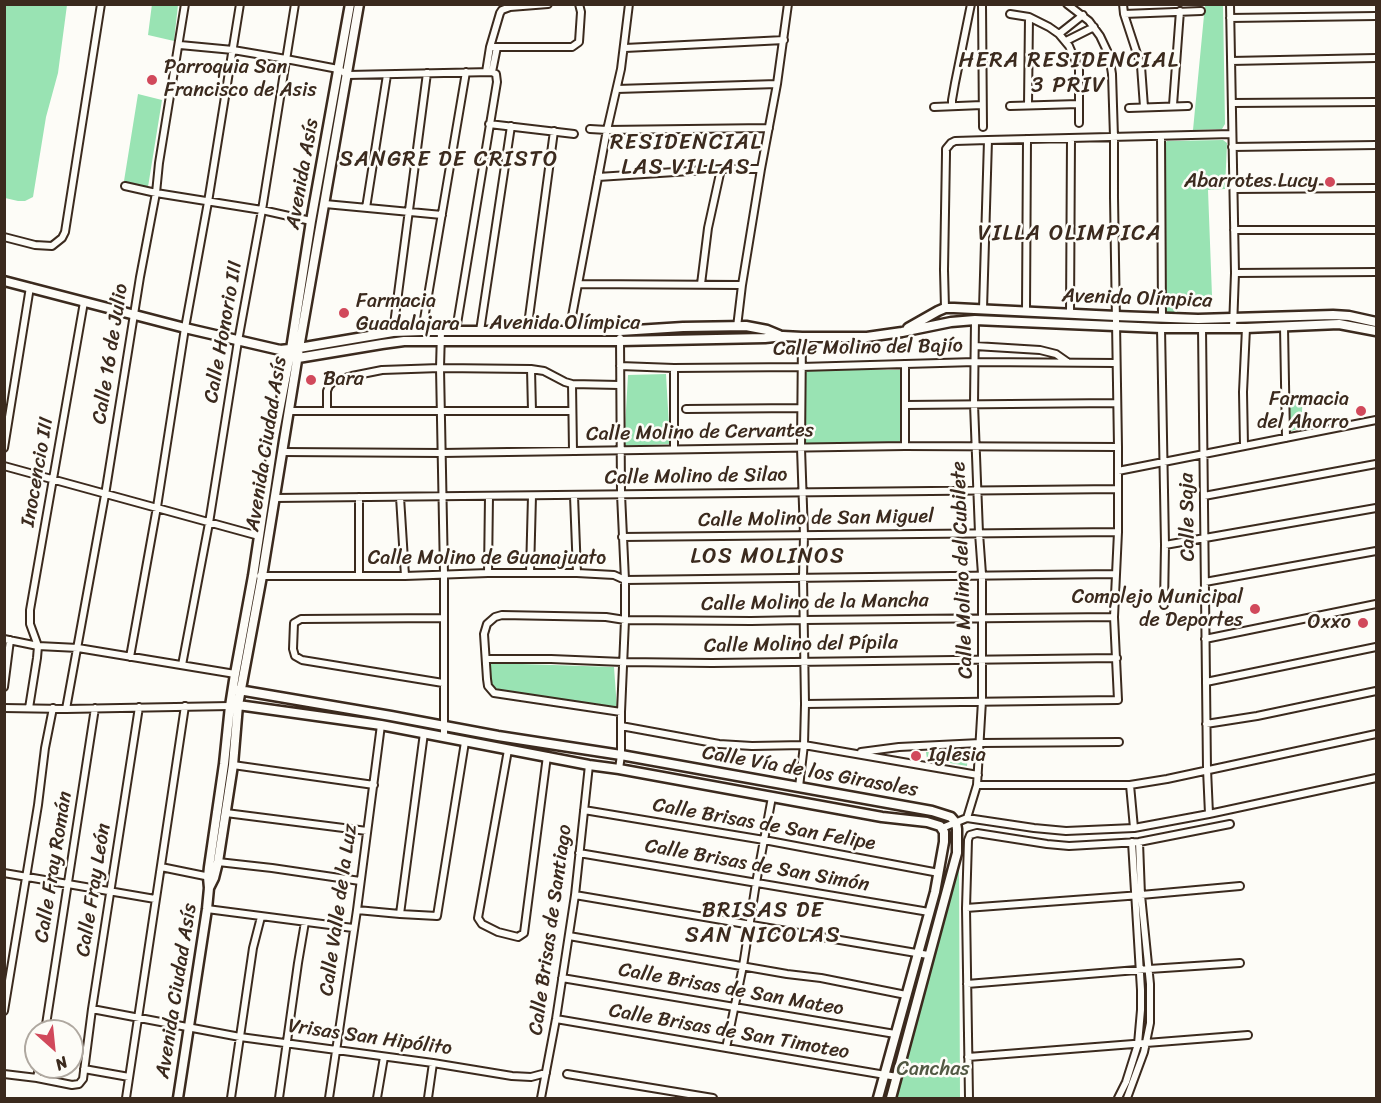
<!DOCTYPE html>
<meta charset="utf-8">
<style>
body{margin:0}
#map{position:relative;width:1381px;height:1103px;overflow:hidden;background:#fdfcf7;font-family:Sriracha,sans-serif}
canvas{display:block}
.frame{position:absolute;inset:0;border:6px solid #3b2a1e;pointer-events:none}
.north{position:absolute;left:24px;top:1019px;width:60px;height:60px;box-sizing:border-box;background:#fdfcf7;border:2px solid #afa8a0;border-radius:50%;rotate:153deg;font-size:16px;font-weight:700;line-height:24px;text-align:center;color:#3b2a1e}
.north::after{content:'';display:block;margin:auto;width:21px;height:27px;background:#d1495b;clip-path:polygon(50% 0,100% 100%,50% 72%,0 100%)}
</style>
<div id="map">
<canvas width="1381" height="1103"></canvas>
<div class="frame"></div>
<div class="north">N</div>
</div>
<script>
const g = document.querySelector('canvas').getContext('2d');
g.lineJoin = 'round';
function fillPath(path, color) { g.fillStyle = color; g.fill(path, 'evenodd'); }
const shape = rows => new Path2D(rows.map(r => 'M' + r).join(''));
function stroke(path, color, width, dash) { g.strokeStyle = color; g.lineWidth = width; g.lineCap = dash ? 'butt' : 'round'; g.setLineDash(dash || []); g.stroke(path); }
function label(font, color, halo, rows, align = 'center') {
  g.font = font + ' Sriracha,sans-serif'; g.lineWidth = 5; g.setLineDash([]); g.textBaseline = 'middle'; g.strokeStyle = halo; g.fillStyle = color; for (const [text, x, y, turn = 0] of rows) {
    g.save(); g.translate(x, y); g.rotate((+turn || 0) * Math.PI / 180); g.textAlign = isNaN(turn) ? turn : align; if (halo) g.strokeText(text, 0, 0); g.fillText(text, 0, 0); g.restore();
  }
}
const green = shape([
 [152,4,178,5,174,41,148,35],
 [4,5,67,5,58,73,46,117,33,197,25,201,18,201,5,198],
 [1205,5,1223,5,1225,124,1222,129,1193,130],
 [138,94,162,100,148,187,124,181],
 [1223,140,1227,143,1225,189,1208,190,1212,296,1179,297,1178,313,1168,314,1165,309,1164,144,1167,141],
 [803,369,900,370,900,443,802,443],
 [666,374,670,444,624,446,628,375],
 [1291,395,1303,395,1301,428,1288,432],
 [491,663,614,667,617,709,490,688,488,682],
 [968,751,967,766,927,759,926,752],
 [959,865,960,1098,896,1098]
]);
const street = shape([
 [982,4,983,127],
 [1123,4,1124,14,1141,66,1144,107],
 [1230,4,1235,273,1233,328],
 [1010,14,1029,17,1049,27,1059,34,1069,46,1079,69,1079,123],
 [1124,14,1201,11],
 [1230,18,1376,16],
 [1059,34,1083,15],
 [1066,41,1094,27],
 [180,45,233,50,286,59,338,69,348,75,492,72],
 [490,47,572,47,579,42,581,12,579,4],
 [625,48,784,40],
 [1231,61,1376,58],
 [486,72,490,47,500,13,502,10,510,7,548,4],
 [492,72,497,47],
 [617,89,777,84],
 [1232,103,1376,102],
 [1028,105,1029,17],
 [1173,105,1180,11],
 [952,106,952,100,955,83,971,4],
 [1010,106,1079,104],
 [934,107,982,105],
 [1129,108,1188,106],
 [489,124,574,134],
 [590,129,607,130,769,128],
 [1161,136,1162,318],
 [1232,147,1376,145],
 [598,177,721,169,761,169],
 [125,186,156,193,262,210,311,221],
 [1234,189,1376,188],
 [325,204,442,215],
 [366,208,387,75],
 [1234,230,1376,230],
 [4,237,35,245,52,246,62,238,65,232,101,4],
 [1235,273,1376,272],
 [578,284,742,285],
 [701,284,708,228,721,169],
 [945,308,944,270,946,154,946,149,951,143,955,141,988,140,1232,134],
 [983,309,988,140],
 [1026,311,1027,139],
 [1070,314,1071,138],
 [737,327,742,285,761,169,777,84,788,4],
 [1284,327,1286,438],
 [1161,328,1165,545,1164,605],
 [1202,328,1207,769,1209,814],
 [456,330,497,82,496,74,492,72],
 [422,331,466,72],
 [441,331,440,368,444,574,444,737],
 [480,331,511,126],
 [393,332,427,73],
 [527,332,554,131],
 [569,332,607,130,621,69,629,4],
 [975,346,1040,350,1056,354,1066,361],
 [620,366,674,368,801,367,975,362,1116,363],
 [674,368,674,449],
 [531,369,532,411],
 [572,384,573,451],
 [905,405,1116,403],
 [686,409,800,408],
 [289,411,572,411],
 [327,411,327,391,329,386,334,381,352,376,382,370,440,368,531,369,544,371,565,382,572,384,619,385],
 [905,446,905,364],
 [1244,446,1243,392,1246,328],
 [4,448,30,287],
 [282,452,442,453,905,446,1118,447],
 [4,466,259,536],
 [1118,471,1376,420],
 [574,496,577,573],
 [1204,496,1376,464],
 [359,497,359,576],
 [400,497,405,576],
 [275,498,1118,489],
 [622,537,1118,532],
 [1165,545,1376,508],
 [488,573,489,496],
 [530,573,532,496],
 [260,576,405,576,488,573,577,573,614,575,625,580,1116,574],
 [1205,582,1376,551],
 [4,639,38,646,78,648,235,674],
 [1205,639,1376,604],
 [130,657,157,507,185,328,208,202,240,4],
 [486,659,551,659,623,662,712,663,1117,658],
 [182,665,209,523,238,341,262,210,295,4],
 [1206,682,1376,647],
 [443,683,302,660,295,656,293,649,294,623,301,619,444,618],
 [4,687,10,640],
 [805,704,1118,700,1114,617,1118,532,1118,447,1114,197,1114,137,1112,74,1109,55,1100,36,1089,21,1067,4],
 [4,708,66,709,230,706],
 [29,708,37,658,38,646,30,624,30,610,84,302],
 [66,709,105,495,140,277,156,193,159,163,185,4],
 [621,712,494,693,488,686,487,679,484,634,487,624,495,617,502,615,606,617,625,620,751,621,804,620,1114,617],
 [1206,724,1257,716,1376,691],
 [621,726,719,744,752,746,804,745,978,775],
 [508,750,478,918,482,924,498,932,518,937,524,933,547,756],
 [861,752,899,747,980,743,1119,742],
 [233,765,374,785],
 [619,769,621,755,621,712,625,620,625,580,621,494,620,338],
 [977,785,1130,785,1167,779,1376,734],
 [1130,785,1134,828],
 [799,787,804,745,805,704,803,577,804,535,801,448,802,337],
 [584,810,764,840,939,873],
 [226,813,367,831],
 [967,818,977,785,982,701,982,574,979,533,974,404,975,320],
 [942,828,967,818,1034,828,1066,831,1134,828,1209,814,1376,778],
 [579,853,929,912],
 [218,862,272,868,360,881],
 [161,867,210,877],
 [4,873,155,899],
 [575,895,928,955],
 [966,908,1141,895,1240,886],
 [207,909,353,928],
 [357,910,400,914,437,916,465,742],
 [400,914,424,733],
 [569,936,787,974,821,978,906,995],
 [562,978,895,1034],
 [967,984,1149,969,1240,963],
 [92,1009,240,1037,433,1063,512,1076,531,1077,546,1073],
 [4,1011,38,805,45,748,53,708],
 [556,1019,897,1077],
 [45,1031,95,708],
 [726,1048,743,966,756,883,772,797],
 [968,1057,1248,1035],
 [84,1069,129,1077],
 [4,1074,37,1078,72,1085,79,1084,83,1079,92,1009,139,707],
 [567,1074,713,1098],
 [37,1078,39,1067],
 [126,1098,185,706],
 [231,1098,253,948,261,917],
 [279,1098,298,963,305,922],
 [329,1098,357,910,381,725],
 [377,1098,384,1057],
 [428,1098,433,1063],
 [541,1098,556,1019,575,895,589,765],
 [969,1098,966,908,968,840,970,835,977,833,1047,844,1069,846,1139,842,1230,824],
 [1118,1098,1126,1082,1138,1044,1141,1010,1141,990,1132,842],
 [1127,1098,1144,1052,1150,1023,1150,984,1141,895,1139,842]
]);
const secondary = shape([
 [4,281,185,328,280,350,299,348,393,332,422,331,620,331,683,327,746,326,767,330,779,335],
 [908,328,938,311,945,308,954,308,1116,316,1198,319,1333,315,1349,316,1376,322],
 [280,350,289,357,298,358,382,344,404,341,620,341,765,338,783,336,802,337,867,337,902,332,951,322,975,320,1161,328,1246,328,1339,324,1376,331],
 [233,689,391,716,498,736,621,755,932,811,951,817,956,823,957,829,957,853,891,1098],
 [230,706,238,705,381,725,589,765,619,769,882,817,927,822,940,826,944,832,944,842,935,892,878,1098],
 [209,888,214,878,218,862,233,765,238,705,262,576,299,348,359,4],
 [178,1098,207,909,209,888,208,877,209,867,224,764,230,706,235,674,253,576,274,437,291,349,311,221,350,4]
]);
const markers = [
 [152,80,6,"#d1495b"],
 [1330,182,6,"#d1495b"],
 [344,313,6,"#d1495b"],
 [311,380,6,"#d1495b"],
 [1361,411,6,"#d1495b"],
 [1255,609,6,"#d1495b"],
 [1363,623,6,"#d1495b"],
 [916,756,6,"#d1495b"]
];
const poiNames = [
 ["Parroquia San",164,68],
 ["Francisco de Asis",164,91],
 ["Abarrotes Lucy",1318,182,"right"],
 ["Farmacia",356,302],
 ["Guadalajara",356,325],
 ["Bara",323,380],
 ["Farmacia",1349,400,"right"],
 ["del Ahorro",1349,423,"right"],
 ["Complejo Municipal",1243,598,"right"],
 ["de Deportes",1243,621,"right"],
 ["Oxxo",1351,623,"right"],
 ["Iglesia",928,756]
];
const streetNames = [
 ["Avenida Asís",303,174,-80],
 ["Avenida Olímpica",1137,299,2],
 ["Avenida Olímpica",565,324],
 ["Calle Honorio III",224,332,-80],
 ["Calle Molino del Bajío",868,348,-1],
 ["Calle 16 de Julio",111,354,-81],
 ["Calle Molino de Cervantes",700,433,-1],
 ["Avenida Ciudad Asís",267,444,-81],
 ["Inocencio III",38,472,-80],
 ["Calle Molino de Silao",696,477,-1],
 ["Calle Saja",1188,517,-91],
 ["Calle Molino de San Miguel",816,519,-1],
 ["Calle Molino de Guanajuato",487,559],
 ["Calle Molino del Cubilete",963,570,-92],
 ["Calle Molino de la Mancha",815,603,-1],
 ["Calle Molino del Pípila",801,645,-1],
 ["Calle Vía de los Girasoles",810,772,10],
 ["Calle Brisas de San Felipe",764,825,10],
 ["Calle Brisas de San Simón",757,866,10],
 ["Calle Fray Román",54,867,-81],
 ["Calle Fray León",94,890,-81],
 ["Calle Valle de la Luz",339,910,-82],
 ["Calle Brisas de Santiago",551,930,-82],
 ["Calle Brisas de San Mateo",731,990,10],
 ["Avenida Ciudad Asís",177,991,-81],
 ["Calle Brisas de San Timoteo",729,1032,10],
 ["Vrisas San Hipólito",370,1038,8]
];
const parkNames = [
 ["Canchas",933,1070]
];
const quarterNames = [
 ["HERA RESIDENCIAL",1069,61],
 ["3 PRIV",1069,86],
 ["RESIDENCIAL",686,143],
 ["LAS VILLAS",686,168],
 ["SANGRE DE CRISTO",449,160],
 ["VILLA OLIMPICA",1070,234],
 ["LOS MOLINOS",768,557],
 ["BRISAS DE",763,911],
 ["SAN NICOLAS",763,936]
];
fillPath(green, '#99e3b3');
stroke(street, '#3b2a1e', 10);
stroke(secondary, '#3b2a1e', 13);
stroke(street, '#fdfcf7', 6);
stroke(secondary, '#fdfcf7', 8);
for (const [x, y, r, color] of markers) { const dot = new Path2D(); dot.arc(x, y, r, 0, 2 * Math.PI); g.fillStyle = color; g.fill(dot); stroke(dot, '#fdfcf7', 2); }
label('20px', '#3b2a1e', '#fdfcf7', poiNames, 'left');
label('20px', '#3b2a1e', '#fdfcf7', streetNames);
label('20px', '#525843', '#fdfcf7', parkNames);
g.letterSpacing = '1.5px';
label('22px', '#3b2a1e', '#fdfcf7', quarterNames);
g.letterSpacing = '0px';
</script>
